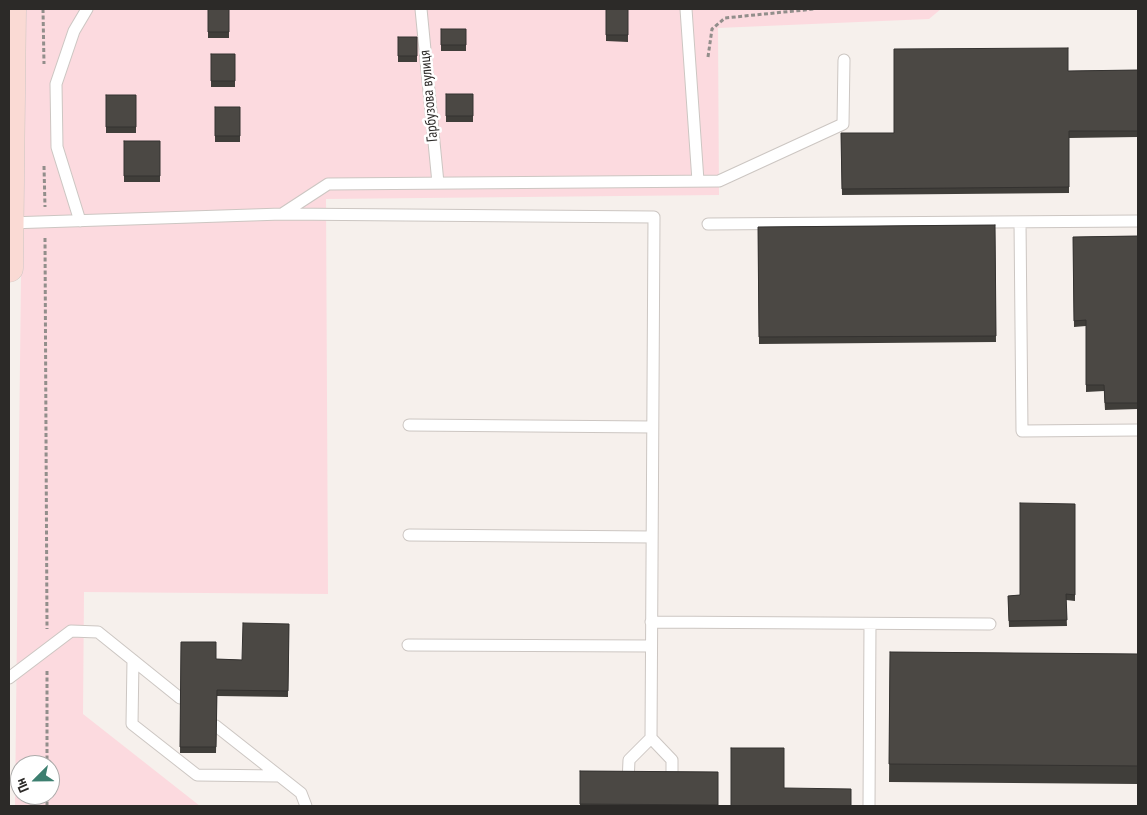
<!DOCTYPE html>
<meta charset="utf-8">
<style>
body{margin:0}
#map{position:relative;width:1147px;height:815px;overflow:hidden;background:#f6f0ec;font-family:"PT Sans Narrow",sans-serif}
canvas{display:block}
.frame{position:absolute;inset:0;border:10px solid #2c2a28;pointer-events:none}
.north{position:absolute;left:10px;top:755px;width:50px;height:50px;box-sizing:border-box;background:#fff;border:1px solid #abaaa9;border-radius:50%;rotate:247deg;font-size:14px;font-weight:700;line-height:20px;text-align:center;color:#2c2a28}
.north::after{content:'';display:block;margin:auto;width:18px;height:22px;background:#3d7f70;clip-path:polygon(50% 0,100% 100%,50% 72%,0 100%)}
</style>
<div id="map">
<canvas width="1147" height="815"></canvas>
<div class="frame"></div>
<div class="north">Пн</div>
</div>
<script>
const g = document.querySelector('canvas').getContext('2d');
g.lineJoin = 'round';
function fillPath(path, color) { g.fillStyle = color; g.fill(path, 'evenodd'); }
const shape = rows => new Path2D(rows.map(r => 'M' + r).join(''));
function stroke(path, color, width, dash) { g.strokeStyle = color; g.lineWidth = width; g.lineCap = dash ? 'butt' : 'round'; g.setLineDash(dash || []); g.stroke(path); }
function label(font, color, halo, rows, align = 'center') {
  g.font = font + ' "PT Sans Narrow",sans-serif'; g.lineWidth = 5; g.setLineDash([]); g.textBaseline = 'middle'; g.strokeStyle = halo; g.fillStyle = color; for (const [text, x, y, turn = 0] of rows) {
    g.save(); g.translate(x, y); g.rotate((+turn || 0) * Math.PI / 180); g.textAlign = isNaN(turn) ? turn : align; if (halo) g.strokeText(text, 0, 0); g.fillText(text, 0, 0); g.restore();
  }
}
const green = shape([
 [24,9,941,9,929,19,718,28,719,195,326,199,328,594,84,592,83,714,200,806,15,806],
 [20,765,50,765,50,795,20,795]
]);
const path = shape([
 [43,9,44,64],
 [708,57,712,29,725,18,814,9],
 [44,166,45,207],
 [45,238,47,629],
 [47,671,47,765],
 [47,795,47,806]
]);
const lane = shape([
 [421,9,438,183],
 [686,9,698,181],
 [282,214,328,184,719,181,843,124,844,60],
 [80,221,57,147,56,84,74,31,87,9],
 [1020,222,1022,431,1138,430],
 [9,223,282,214,654,217,651,738,672,760,672,783],
 [708,224,1138,221],
 [409,425,652,427],
 [409,535,652,537],
 [651,622,990,624],
 [408,645,651,646],
 [133,660,132,724,197,775,279,776],
 [9,678,71,631,98,632,180,698],
 [216,726,301,793,306,806],
 [628,783,629,760,651,738],
 [869,806,870,624]
]);
const secondary = shape([
 [9,268,12,9]
]);
const wall = shape([
 [208,9,229,9,229,38,208,38],
 [606,9,628,9,628,42,606,41],
 [441,29,466,29,466,51,441,51],
 [398,37,417,37,417,62,398,62],
 [211,54,235,54,235,87,211,87],
 [1138,70,1138,137,1069,138,1069,193,842,195,841,133,894,133,1068,71],
 [446,94,473,94,473,122,446,122],
 [106,95,136,95,136,133,106,133],
 [215,107,240,107,240,142,215,142],
 [124,141,160,141,160,182,124,182],
 [995,225,996,342,759,344,758,227],
 [1138,236,1138,409,1105,410,1104,391,1086,392,1086,326,1074,327,1073,237],
 [1075,504,1075,601,1066,600,1067,626,1009,627,1008,596,1020,595],
 [289,624,288,697,217,696,216,753,180,753,181,642,216,659,242,660],
 [890,652,1138,654,1138,784,889,782],
 [580,771,718,772,718,806,580,806]
]);
const building = shape([
 [208,9,229,9,229,32,208,32,208,9],
 [606,9,628,9,628,35,606,35,606,9],
 [441,29,466,29,466,45,441,45,441,29],
 [398,37,417,37,417,56,398,56,398,37],
 [1068,48,1068,71,1138,70,1138,131,1069,131,1069,187,842,189,841,133,894,133,894,49,1068,48],
 [211,54,235,54,235,81,211,81,211,54],
 [446,94,473,94,473,116,446,116,446,94],
 [106,95,136,95,136,127,106,127,106,95],
 [215,107,240,107,240,136,215,136,215,107],
 [124,141,160,141,160,176,124,176,124,141],
 [995,225,996,336,759,337,758,227,995,225],
 [1138,236,1138,403,1105,403,1104,385,1086,385,1086,320,1074,321,1073,237,1138,236],
 [1020,503,1075,504,1075,595,1066,594,1067,620,1009,621,1008,596,1020,595,1020,503],
 [243,623,289,624,288,691,217,690,216,747,180,747,181,642,216,642,216,659,242,660,243,623],
 [890,652,1138,654,1138,766,889,764,890,652],
 [731,748,784,748,784,788,851,789,851,806,731,806,731,748],
 [580,771,718,772,718,805,580,804,580,771]
]);
const streetNames = [
 ["Гарбузова вулиця",429,96,-95]
];
fillPath(green, '#fcdadf');
stroke(lane, '#ccc6c2', 13);
stroke(secondary, '#ccc6c2', 29);
stroke(path, '#928e8b', 3, [4, 2.5]);
stroke(lane, '#fff', 11);
stroke(secondary, '#fadad4', 28);
fillPath(wall, '#403e3a');
fillPath(building, '#4b4844');
stroke(building, '#343230', 1);
label('15px', '#2c2a28', '#fff', streetNames);
</script>
